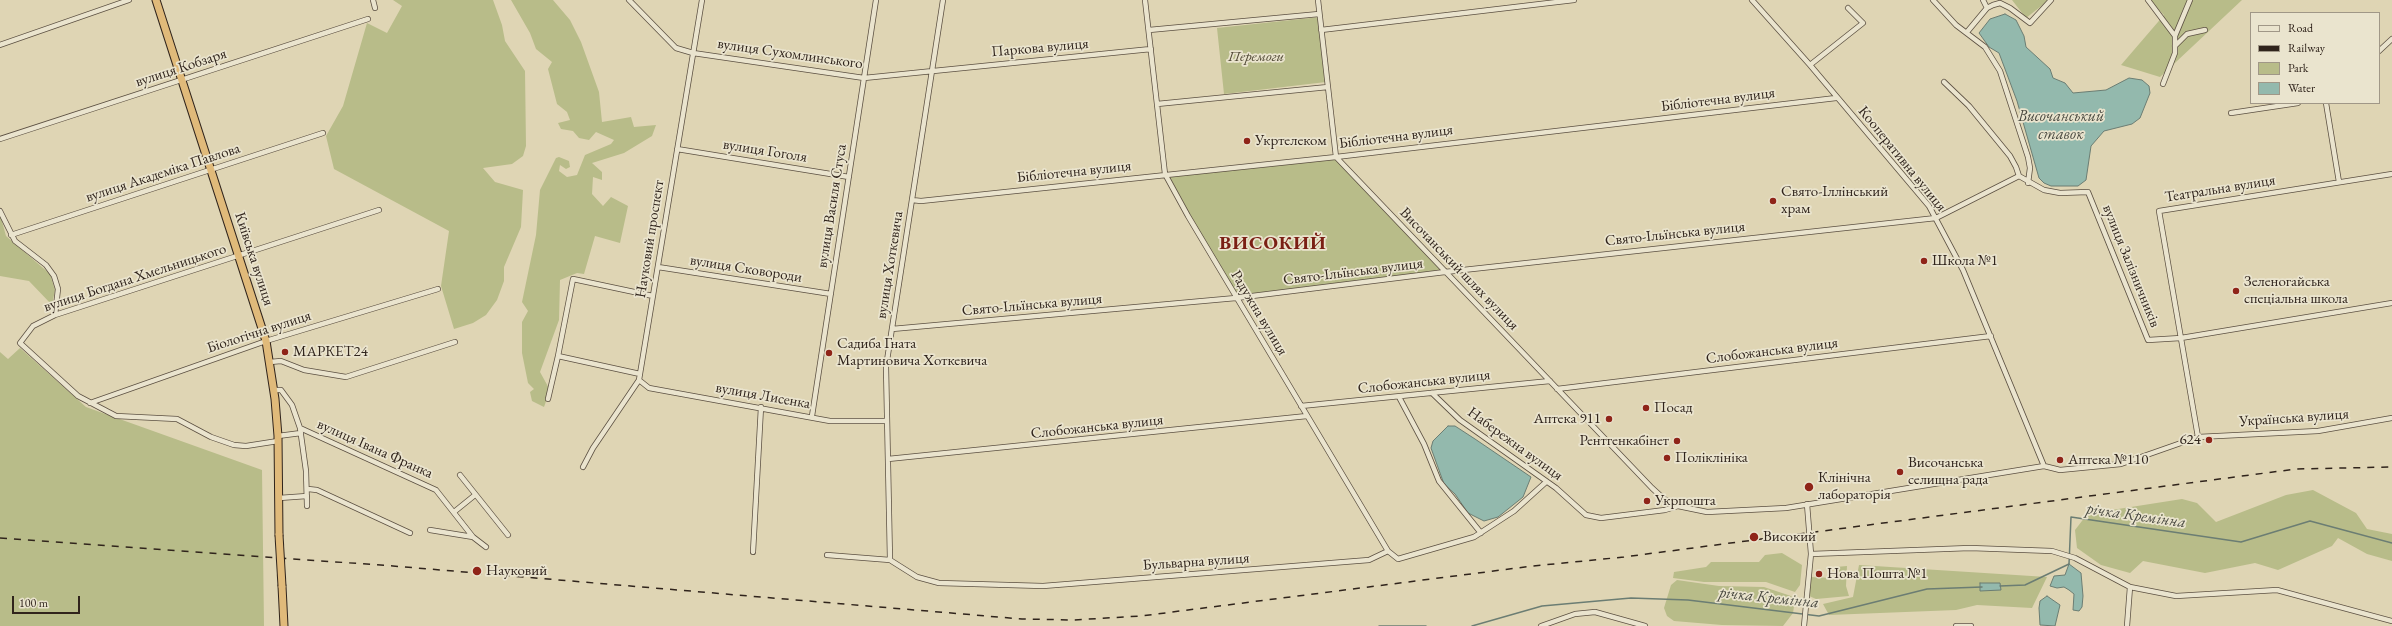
<!DOCTYPE html>
<meta charset="utf-8">
<style>
body{margin:0}
#map{position:relative;width:2392px;height:626px;overflow:hidden;background:#dfd5b4;font-family:"EB Garamond",serif}
canvas{display:block}
.legend{position:absolute;left:2250px;top:12px;width:130px;height:92px;box-sizing:border-box;background:#eae4ce;border:1px solid #a09787;margin:0;padding:5px 7px;list-style:none;font-size:12px;color:#30241c}
.legend li{display:flex;align-items:center;gap:8px;height:20px}
.legend b{width:20px;border:1px solid #a09787}
.scale{position:absolute;left:12px;top:596px;width:68px;height:18px;box-sizing:border-box;border:2px solid #30241c;border-top:0;padding-left:5px;font-size:12px;line-height:14px;white-space:nowrap;color:#30241c;-webkit-text-stroke:3px #eae4ce;paint-order:stroke}
</style>
<div id="map">
<canvas width="2392" height="626"></canvas>
<ul class="legend">
<li><b style="height:5px;background:#eae4ce"></b>Road</li>
<li><b style="height:5px;background:#30241c"></b>Railway</li>
<li><b style="height:11px;background:#b8bc89"></b>Park</li>
<li><b style="height:11px;background:#93b9ad"></b>Water</li>
</ul>
<div class="scale">100 m</div>
</div>
<script>
const g = document.querySelector('canvas').getContext('2d');
g.lineJoin = 'round';
function fillPath(path, color) { g.fillStyle = color; g.fill(path, 'evenodd'); }
const shape = rows => new Path2D(rows.map(r => 'M' + r).join(''));
function stroke(path, color, width, dash) { g.strokeStyle = color; g.lineWidth = width; g.lineCap = dash ? 'butt' : 'round'; g.setLineDash(dash || []); g.stroke(path); }
function label(font, color, halo, rows, align = 'center') {
  g.font = font + ' "EB Garamond",serif'; g.lineWidth = 3.5; g.setLineDash([]); g.textBaseline = 'middle'; g.strokeStyle = halo; g.fillStyle = color; for (const [text, x, y, turn = 0] of rows) {
    g.save(); g.translate(x, y); g.rotate((+turn || 0) * Math.PI / 180); g.textAlign = isNaN(turn) ? turn : align; if (halo) g.strokeText(text, 0, 0); g.fillText(text, 0, 0); g.restore();
  }
}
const green = shape([
 [393,0,493,0,502,25,505,41,525,71,526,146,523,156,512,164,483,168,495,182,523,190,521,227,504,267,504,281,497,300,486,315,473,323,454,329,441,286,449,231,334,169,326,136,343,106,367,23,387,33,402,6],
 [511,0,553,0,570,20,581,42,599,92,602,122,631,117,634,127,656,125,652,136,624,153,592,163,602,172,602,180,593,177,592,194,603,206,611,197,628,206,620,243,595,236,584,274,577,273,560,280,559,320,540,372,550,390,544,407,532,401,530,392,534,389,528,383,522,353,522,322,528,311,522,302,536,235,540,190,556,158,559,157,569,161,570,167,566,169,560,165,559,171,567,177,577,175,585,155,611,144,614,140,596,132,589,140,579,138,573,131,561,129,558,123,570,120,567,112,557,104,548,69,552,62,536,49,530,33],
 [2012,0,2049,0,2026,18],
 [2149,0,2242,0,2160,77,2121,65,2164,15],
 [1320,17,1326,82,1224,94,1217,28],
 [1336,157,1445,272,1236,298,1165,174],
 [0,214,6,236,50,274,55,290,52,305,29,281,0,276],
 [20,348,86,407,262,470,264,626,0,626,0,352,8,359],
 [2313,490,2356,513,2367,529,2392,534,2392,561,2367,554,2338,538,2332,546,2278,570,2255,563,2205,573,2143,561,2130,573,2101,565,2077,548,2075,530,2085,517,2099,512,2182,499,2197,503,2216,522,2286,495],
 [1782,553,1802,565,1800,585,1795,592,1766,582,1704,582,1673,578,1674,572,1706,567,1711,562,1759,562,1765,555],
 [1859,565,2047,577,2032,608,1977,605,1956,610,1829,615,1823,604,1853,597],
 [1847,566,1846,586,1849,596,1816,599,1807,595,1810,577,1834,578,1836,567],
 [1677,580,1719,586,1764,587,1791,596,1795,600,1793,613,1783,626,1722,625,1674,621,1667,616,1664,608,1671,585]
]);
const water = shape([
 [2005,14,2016,20,2024,36,2026,47,2050,69,2053,78,2065,83,2073,93,2106,90,2129,78,2142,80,2149,86,2150,93,2140,118,2132,124,2104,131,2091,146,2086,180,2078,186,2051,186,2044,183,2039,178,2017,101,1999,53,1989,47,1979,33,1990,19,2005,14],
 [1448,426,1455,426,1475,439,1531,477,1523,497,1498,517,1484,521,1468,513,1455,494,1444,484,1431,448,1433,441,1448,426],
 [2069,564,2081,573,2083,596,2082,607,2079,611,2073,610,2074,594,2069,590,2064,587,2057,588,2050,586,2054,576,2065,575,2069,564],
 [1980,583,2000,583,2001,590,1980,591,1980,583],
 [2047,596,2060,605,2055,626,2040,625,2039,608,2040,601,2047,596]
]);
const stream = shape([
 [2000,586,2025,585,2069,564,2071,517,2241,542,2310,521,2392,543],
 [1379,626,1426,626],
 [1472,626,1542,606,1631,598,1688,600,1819,616,1927,589,1982,587]
]);
const minor = shape([
 [373,0,375,8],
 [629,0,676,48,693,53,864,78,1151,49],
 [1145,0,1165,174,1188,216,1388,551,1398,559,1474,537,1514,511,1546,482],
 [1318,0,1336,157,1652,488,1664,499,1678,506],
 [1752,0,1810,65,1929,206,1963,270,2044,466],
 [1933,0,1956,25,1985,47,2000,71,2028,157,2030,168,2028,183],
 [1983,0,1987,8],
 [2148,0,2175,36],
 [1149,30,1319,14],
 [1321,30,1574,0],
 [1967,32,1987,8,1993,5,2000,3,2010,8,2030,23,2051,0],
 [0,45,129,0],
 [2175,46,2187,34,2205,30],
 [2379,51,2392,39],
 [1810,65,1863,23,1848,8],
 [1944,82,1969,106,2010,156,2016,167,2019,176,2044,190,2060,193,2088,192,2148,340,2181,338,2392,303],
 [2163,84,2175,53,2175,36,2190,0],
 [2326,103,2339,182],
 [1157,104,1328,87],
 [2231,113,2298,103],
 [0,139,368,19],
 [677,149,849,177],
 [912,200,921,201,1336,157,1836,98],
 [0,211,15,241,46,265,54,276,58,289,55,315],
 [11,235,323,133],
 [658,267,831,294],
 [892,329,1236,298,1445,272,1936,218,2019,176],
 [558,356,573,279,653,296],
 [270,362,281,361,304,370,346,377,455,342],
 [639,380,649,388,830,421,887,421],
 [1557,389,1991,336],
 [274,390,281,390,292,405,300,428,306,471,307,506],
 [1432,393,1460,420,1556,488,1586,515,1601,518,1665,510,1678,506,1707,512,1786,508,2044,466,2060,470,2121,464,2198,437,2318,431,2392,418],
 [1399,397,1424,444,1439,481,1481,533],
 [548,399,558,356,640,374],
 [90,403,266,341,438,289],
 [1301,406,1550,381],
 [812,416,876,0],
 [300,428,436,490,473,537,486,547],
 [278,436,301,433],
 [2198,437,2159,211,2392,174],
 [278,441,246,446,234,445,211,437,177,419,116,416,78,396,20,343,33,326,55,315,379,210],
 [888,459,1307,416],
 [583,467,593,448,639,380,702,0],
 [460,475,508,535],
 [308,489,317,490,410,533],
 [279,498,307,496],
 [454,512,475,495],
 [430,530,473,537],
 [753,552,761,407],
 [1811,554,1970,548,2052,551,2075,558,2130,587,2176,596,2277,590,2392,621],
 [827,555,890,560,917,577,939,583,1043,586,1369,560,1388,551],
 [890,560,886,367,943,0],
 [1541,626,1575,614,1595,612,1645,626],
 [1804,626,1811,554,1807,504],
 [1956,626,1971,626],
 [2127,626,2130,587]
]);
const highway = shape([
 [156,0,266,341,275,399,278,436,279,535],
 [282,586,284,626]
]);
const rail = shape([
 [0,538,393,566,1022,619,1074,620,1141,616,1533,566,1624,557,2296,469,2392,467]
]);
const highwayBridge = shape([
 [279,535,282,586]
]);
const markers = [
 [1247,141,4,"#8f2418"],
 [1773,201,4,"#8f2418"],
 [1924,261,4,"#8f2418"],
 [2236,291,4,"#8f2418"],
 [285,352,4,"#8f2418"],
 [829,353,4,"#8f2418"],
 [1646,408,4,"#8f2418"],
 [1609,419,4,"#8f2418"],
 [2209,440,4,"#8f2418"],
 [1677,441,4,"#8f2418"],
 [1667,458,4,"#8f2418"],
 [2060,460,4,"#8f2418"],
 [1900,472,4,"#8f2418"],
 [1809,487,5,"#8f2418"],
 [1647,501,4,"#8f2418"],
 [1754,537,5,"#8f2418"],
 [477,571,5,"#8f2418"],
 [1819,574,4,"#8f2418"]
];
const streetNames = [
 ["Паркова вулиця",1040,48,-5],
 ["вулиця Сухомлинського",790,54,8],
 ["вулиця Кобзаря",181,68,-18],
 ["Бібліотечна вулиця",1718,100,-7],
 ["Бібліотечна вулиця",1396,137,-7],
 ["вулиця Гоголя",765,151,9],
 ["Кооперативна вулиця",1902,159,51],
 ["Бібліотечна вулиця",1074,172,-6],
 ["вулиця Академіка Павлова",163,173,-18],
 ["Театральна вулиця",2220,189,-9],
 ["вулиця Василя Стуса",832,206,-81],
 ["Свято-Ільїнська вулиця",1675,234,-6],
 ["Науковий проспект",650,239,-81],
 ["Київська вулиця",254,259,72],
 ["вулиця Хоткевича",890,265,-81],
 ["вулиця Залізничників",2131,266,68],
 ["вулиця Сковороди",746,269,9],
 ["Височанський шлях вулиця",1459,269,46],
 ["Свято-Ільїнська вулиця",1353,272,-7],
 ["вулиця Богдана Хмельницького",135,278,-18],
 ["Свято-Ільїнська вулиця",1032,305,-5],
 ["Радужна вулиця",1259,313,59],
 ["Біологічна вулиця",259,332,-18],
 ["Слобожанська вулиця",1772,351,-7],
 ["Слобожанська вулиця",1424,382,-6],
 ["вулиця Лисенка",763,396,10],
 ["Українська вулиця",2294,418,-4],
 ["Слобожанська вулиця",1097,427,-6],
 ["Набережна вулиця",1515,444,36],
 ["вулиця Івана Франка",375,449,24],
 ["Бульварна вулиця",1196,562,-4]
];
const parkNames = [
 ["Перемоги",1256,57]
];
const poiNames = [
 ["Укртелеком",1255,141],
 ["Свято-Іллінський",1781,192],
 ["храм",1781,209],
 ["Школа №1",1932,261],
 ["Зеленогайська",2244,282],
 ["спеціальна школа",2244,299],
 ["Садиба Гната",837,344],
 ["Мартиновича Хоткевича",837,361],
 ["МАРКЕТ24",293,352],
 ["Посад",1654,408],
 ["Аптека 911",1601,419,"right"],
 ["624",2201,440,"right"],
 ["Рентгенкабінет",1669,441,"right"],
 ["Поліклініка",1675,458],
 ["Аптека №110",2068,460],
 ["Височанська",1908,463],
 ["селищна рада",1908,480],
 ["Клінічна",1818,478],
 ["лабораторія",1818,495],
 ["Укрпошта",1655,501],
 ["Високий",1763,537],
 ["Науковий",486,571],
 ["Нова Пошта №1",1827,574]
];
const waterNames = [
 ["Височанський",2061,117],
 ["ставок",2061,135],
 ["річка Кремінна",2136,516,8],
 ["річка Кремінна",1769,598,6]
];
const districtNames = [
 ["ВИСОКИЙ",1273,244]
];
fillPath(green, '#b8bc89');
fillPath(water, '#93b9ad');
stroke(water, '#6b7d73', 1);
stroke(stream, '#6b7d73', 1.5);
stroke(minor, '#5c5042', 6);
stroke(highway, '#30241c', 9);
stroke(minor, '#eae4ce', 4.5);
stroke(highway, '#e0ba7a', 7);
stroke(rail, '#30241c', 1.5, [7, 7]);
stroke(highwayBridge, '#30241c', 9, []);
stroke(highwayBridge, '#e0ba7a', 7);
for (const [x, y, r, color] of markers) { const dot = new Path2D(); dot.arc(x, y, r, 0, 2 * Math.PI); g.fillStyle = color; g.fill(dot); stroke(dot, '#eae4ce', 1.5); }
label('15px', '#30241c', '#eae4ce', streetNames);
label('italic 15px', '#524a37', '#eae4ce', parkNames);
label('15px', '#30241c', '#eae4ce', poiNames, 'left');
label('italic 16px', '#494940', '#eae4ce', waterNames);
g.letterSpacing = '1px';
label('bold 19px', '#7a1f14', '#eae4ce', districtNames);
g.letterSpacing = '0px';
</script>
